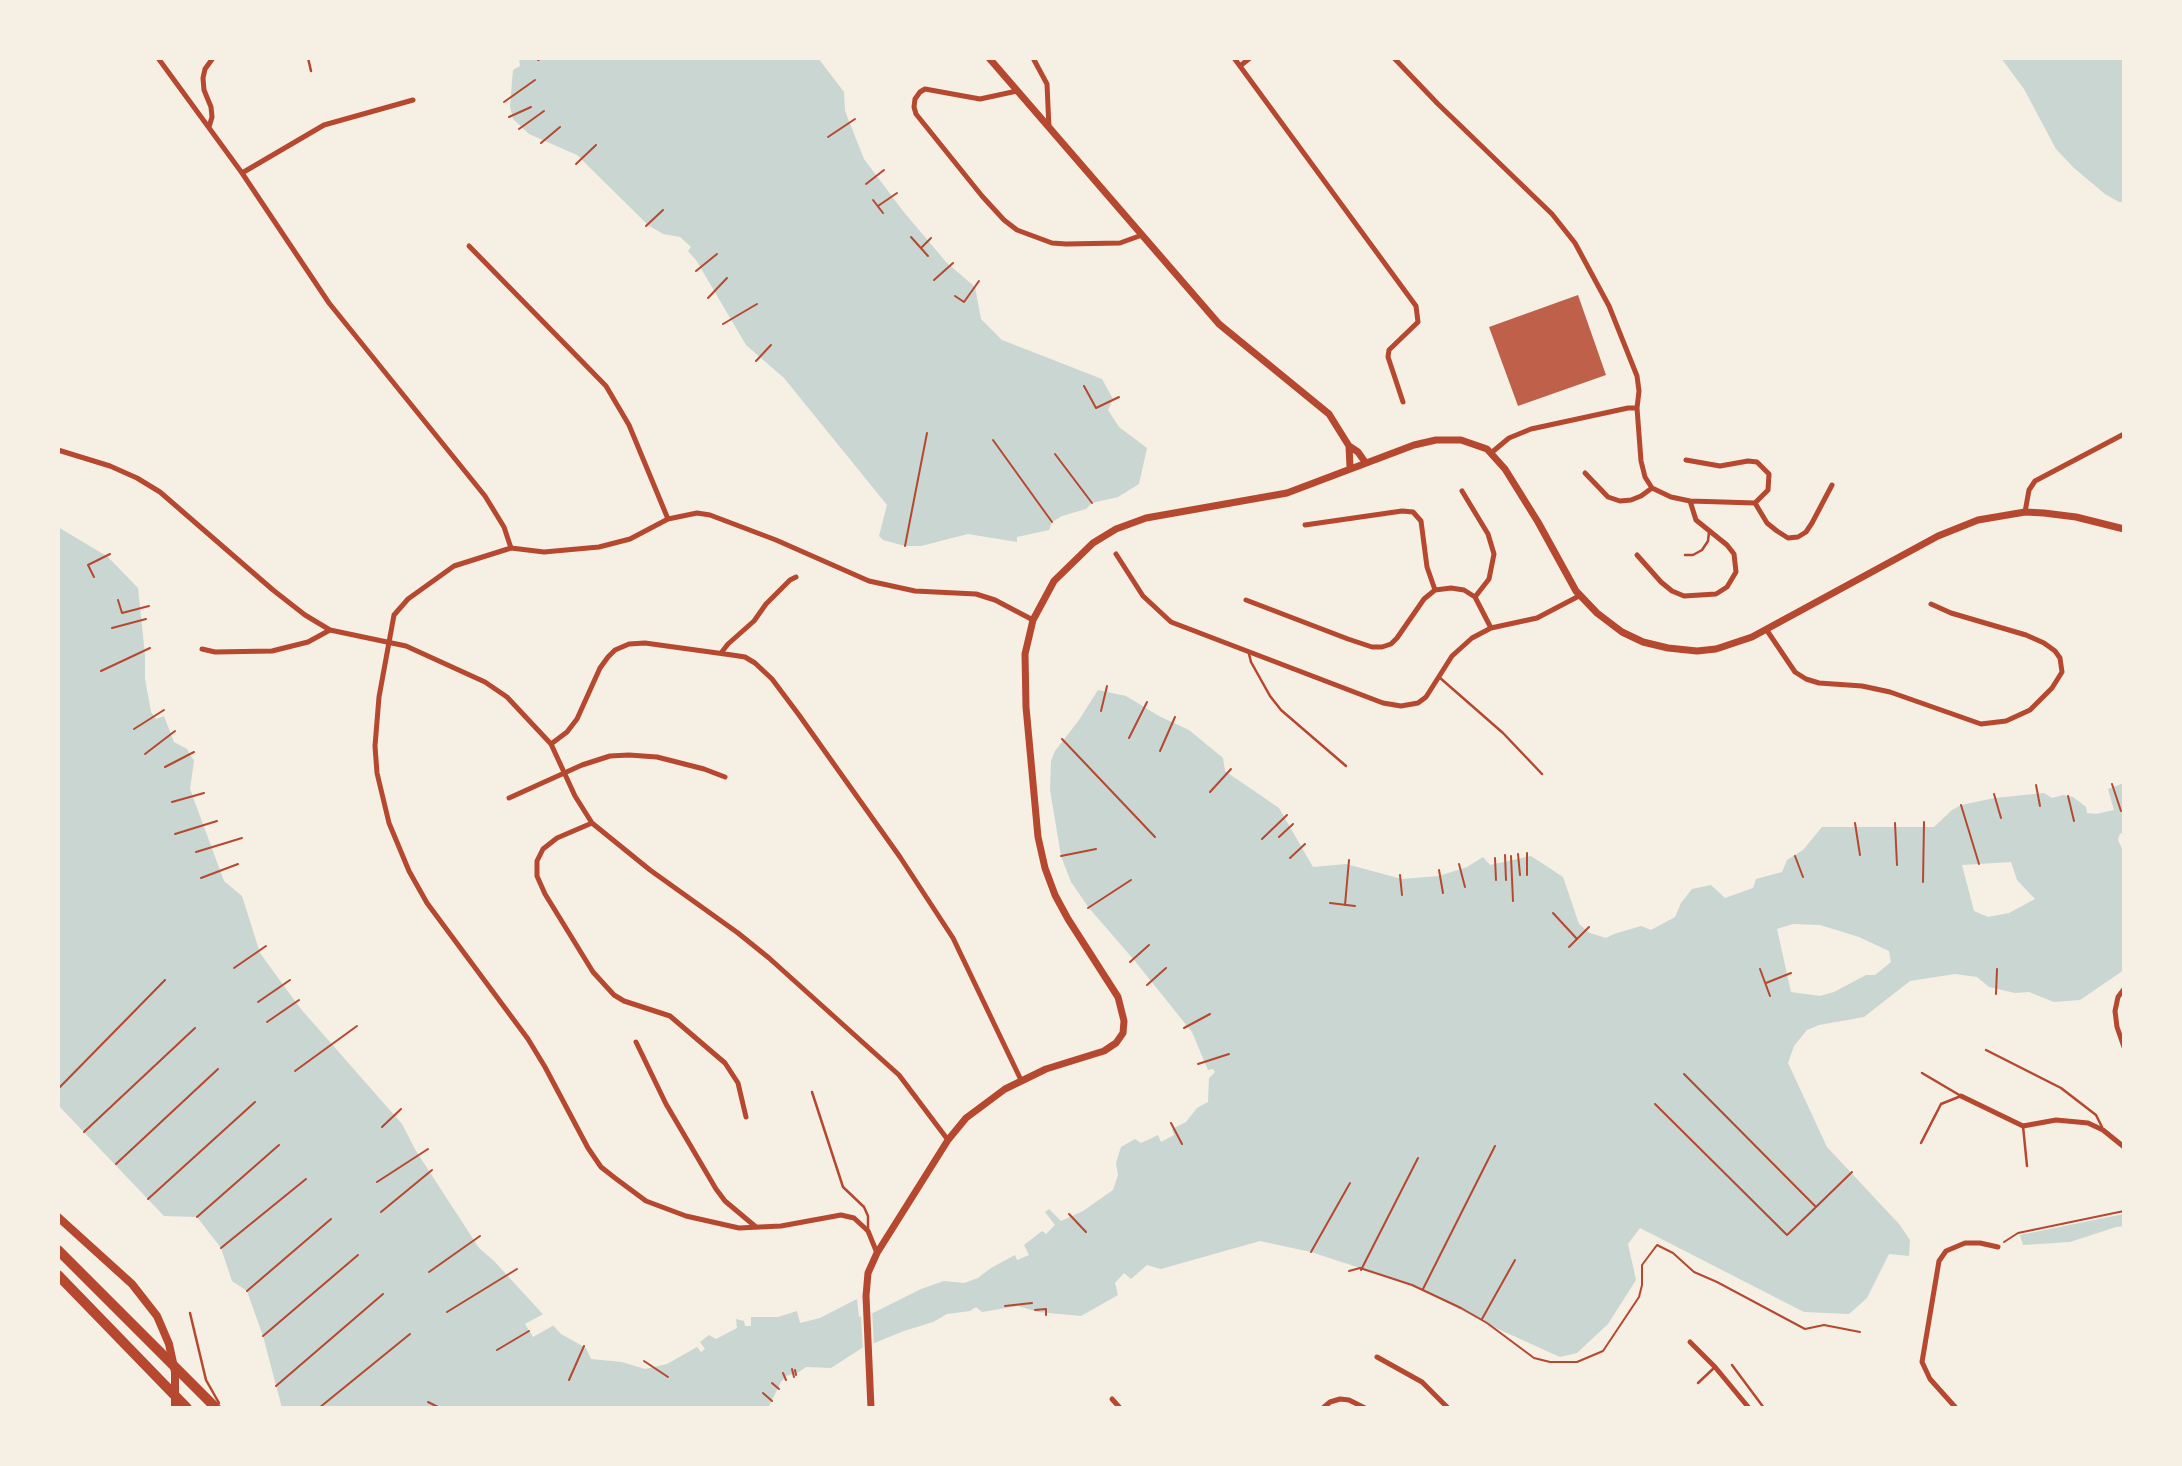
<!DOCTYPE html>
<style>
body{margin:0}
#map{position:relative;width:2182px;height:1466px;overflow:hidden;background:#f6efe4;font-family:Rubik,sans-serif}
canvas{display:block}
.frame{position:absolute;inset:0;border:60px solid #f6efe4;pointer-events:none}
</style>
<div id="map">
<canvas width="2182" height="1466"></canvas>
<div class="frame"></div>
</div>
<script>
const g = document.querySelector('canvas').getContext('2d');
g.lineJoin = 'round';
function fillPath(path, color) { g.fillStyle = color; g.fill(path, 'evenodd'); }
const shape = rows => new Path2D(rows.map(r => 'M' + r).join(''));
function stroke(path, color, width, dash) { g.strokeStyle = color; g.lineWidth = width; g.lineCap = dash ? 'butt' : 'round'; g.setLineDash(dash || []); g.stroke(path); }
const water = shape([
 [522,58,818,58,844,92,845,111,864,159,903,211,946,262,975,287,981,319,1002,340,1102,379,1113,399,1108,410,1119,427,1147,448,1139,484,1118,497,1092,503,1086,509,1062,516,1052,522,1049,530,1017,537,1017,542,968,534,921,546,905,546,883,540,879,536,887,505,784,378,746,345,696,260,688,251,691,247,680,237,663,234,648,225,577,155,529,134,513,119,510,106,513,70,520,66,519,59],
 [2001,58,2124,58,2124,202,2119,202,2105,194,2074,168,2056,149,2024,89],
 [58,527,108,557,138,588,145,655,145,679,151,712,156,719,164,716,174,742,187,749,194,761,190,789,224,881,242,896,260,953,300,1008,402,1124,416,1151,479,1248,494,1261,561,1334,586,1348,591,1359,622,1362,645,1369,667,1364,697,1347,701,1352,705,1349,700,1342,709,1335,716,1339,737,1328,736,1319,744,1321,745,1326,751,1326,751,1317,778,1317,797,1311,800,1323,820,1318,857,1299,859,1317,873,1313,921,1289,944,1281,964,1283,978,1278,991,1268,1015,1255,1017,1260,1029,1255,1024,1245,1042,1231,1046,1234,1055,1225,1045,1212,1049,1209,1061,1221,1083,1211,1113,1190,1118,1175,1116,1163,1121,1147,1135,1139,1141,1143,1158,1135,1161,1142,1174,1135,1172,1129,1186,1122,1197,1108,1208,1102,1209,1078,1215,1072,1213,1069,1208,1070,1192,1032,1134,960,1089,908,1071,882,1061,856,1050,790,1051,761,1055,751,1079,720,1098,690,1126,696,1159,716,1189,730,1223,758,1225,771,1279,808,1313,867,1346,864,1402,879,1439,876,1467,867,1483,857,1490,865,1531,856,1563,877,1579,924,1590,933,1606,938,1614,934,1641,926,1651,930,1675,917,1681,903,1692,889,1711,885,1725,898,1753,888,1756,879,1782,872,1787,860,1803,850,1822,827,1934,827,1952,810,1961,805,1995,798,2044,793,2052,798,2063,795,2073,797,2086,807,2087,813,2096,814,2114,810,2108,789,2124,783,2124,835,2120,833,2118,840,2124,853,2124,970,2080,1000,2054,1002,2029,992,2015,993,1989,987,1977,977,1955,974,1910,981,1864,1017,1819,1025,1807,1030,1794,1046,1788,1063,1827,1147,1899,1224,1910,1240,1909,1256,1889,1254,1867,1298,1849,1314,1804,1312,1640,1228,1628,1244,1636,1280,1608,1324,1577,1353,1560,1357,1498,1329,1412,1285,1311,1252,1260,1241,1161,1269,1147,1265,1131,1279,1124,1273,1115,1283,1118,1295,1081,1316,1038,1312,1018,1306,982,1312,976,1307,970,1311,947,1314,933,1322,904,1331,862,1348,831,1368,806,1367,799,1372,786,1376,781,1382,768,1408,282,1408,263,1336,247,1291,232,1281,221,1248,197,1217,164,1216,58,1105],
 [2011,862,2017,880,2035,899,2009,913,1988,917,1974,911,1962,865],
 [1793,924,1820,925,1859,937,1889,951,1891,962,1875,975,1866,975,1834,992,1820,996,1791,992,1777,929],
 [2124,1214,2124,1226,2116,1227,2070,1242,2023,1245,2020,1235]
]);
const pier = shape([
 [860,1298,862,1313,872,1310,874,1347,863,1351],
 [545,1313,556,1324,533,1337,525,1324]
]);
const building = shape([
 [1578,295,1606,375,1518,406,1489,327]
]);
const path = shape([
 [538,58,538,60,542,58],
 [504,102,535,80],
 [509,117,531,107],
 [519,129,544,111],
 [828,137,855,119],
 [541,143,560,127],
 [576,164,596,145],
 [866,184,884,170],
 [873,200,883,213],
 [878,206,897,193],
 [646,226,663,210],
 [911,237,928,256],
 [922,247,931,238],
 [696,271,717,254],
 [934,280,953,263],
 [955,296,964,302,979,281],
 [708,298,727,278],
 [723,324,757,304],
 [756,361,771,345],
 [1084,386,1096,408,1119,397],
 [993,440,1052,522],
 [1055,454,1092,503],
 [905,546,927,433],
 [94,577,88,565,110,554],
 [118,600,122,613,149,606],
 [112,628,146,619],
 [101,671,150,648],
 [1101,711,1107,686],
 [134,729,164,710],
 [1129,738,1147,702],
 [1062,739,1155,837],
 [1160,751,1175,717],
 [145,754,175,731],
 [165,767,194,752],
 [2112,784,2121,811],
 [2036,785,2040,806],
 [1210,792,1231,769],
 [1994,794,2001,818],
 [2068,796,2074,821],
 [172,802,204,793],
 [1961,805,1979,864],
 [1855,823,1860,855],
 [1895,823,1897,865],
 [175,834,217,821],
 [1279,837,1293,824],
 [1262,839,1287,815],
 [196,852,242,838],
 [1518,854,1520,875],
 [1505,855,1506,880],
 [1061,856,1096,849],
 [1511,856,1513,901],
 [1795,856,1803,877],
 [1290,858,1305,844],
 [1495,858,1496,880],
 [1459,864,1465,887],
 [1439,870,1443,893],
 [1400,875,1402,895],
 [1527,875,1527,853],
 [201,878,238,864],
 [1923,882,1924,822],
 [1330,903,1355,906],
 [1345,905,1349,860],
 [1088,908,1131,880],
 [1553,913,1577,939],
 [1569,947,1589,927],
 [1130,962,1149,945],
 [234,968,266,946],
 [1760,969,1770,996],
 [1766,983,1791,973],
 [1147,985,1166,968],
 [1996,994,1997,969],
 [258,1002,290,980],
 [267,1022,299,1000],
 [1184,1028,1210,1014],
 [1198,1064,1229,1054],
 [295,1071,357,1026],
 [1684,1074,1816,1207,1852,1172],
 [58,1089,165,980],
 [1655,1104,1787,1235,1815,1208],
 [1171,1123,1182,1144],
 [382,1127,401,1109],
 [84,1132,195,1028],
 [116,1164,218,1069],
 [377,1182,428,1149],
 [148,1199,255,1102],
 [381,1212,432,1170],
 [1069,1214,1086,1232],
 [197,1217,279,1145],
 [2004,1242,2018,1233,2124,1211],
 [221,1248,306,1179],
 [1311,1252,1350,1183],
 [1361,1270,1418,1158],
 [1349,1271,1360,1268,1412,1285,1461,1308,1487,1323,1534,1358,1550,1362,1577,1362,1603,1351,1639,1297,1642,1285,1642,1265,1657,1245,1673,1253,1694,1272,1717,1282,1805,1329,1824,1325,1860,1332],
 [429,1272,480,1236],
 [1423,1289,1495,1146],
 [247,1291,331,1219],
 [1005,1306,1032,1303],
 [1035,1310,1046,1309,1046,1315],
 [447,1312,517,1269],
 [1482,1319,1515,1260],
 [263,1336,358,1255],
 [497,1350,529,1331],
 [644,1361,668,1377],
 [792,1369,794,1377],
 [795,1370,796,1375],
 [783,1373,786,1380],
 [569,1380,584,1346],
 [772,1383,779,1389],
 [276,1386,383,1294],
 [763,1393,772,1401],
 [428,1402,440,1408],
 [319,1408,410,1334]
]);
const service = shape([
 [308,58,311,71],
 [1685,555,1693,555,1702,550,1708,541,1709,532],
 [1249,654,1251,662,1270,696,1281,710,1346,766],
 [1439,677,1503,733,1542,774],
 [1986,1050,2061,1088,2096,1115,2102,1127],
 [1922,1073,1961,1096],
 [812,1092,843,1187,864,1207,868,1216,868,1231],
 [2023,1126,2027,1166],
 [1921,1143,1941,1104,1961,1096],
 [190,1313,206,1380,219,1403],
 [1732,1365,1764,1408],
 [1698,1383,1715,1367]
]);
const minor = shape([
 [158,58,242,173,329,303,485,496,504,527,511,548,544,552,599,547,630,539,668,519,697,513,710,515,776,540,869,581,915,591,976,594,995,600,1033,620],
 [1033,58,1047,84,1049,128],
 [1234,58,1416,306,1418,322,1389,350,1388,357,1403,402],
 [1394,58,1438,104,1552,214,1575,243,1609,306,1637,376,1639,391,1637,408,1641,461,1645,477,1652,488,1671,497,1690,501,1755,503,1768,490,1769,474,1757,462,1748,461,1720,466,1686,460],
 [1240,66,1250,58],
 [1017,91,980,99,925,89,920,92,915,99,914,107,916,114,982,196,1004,220,1017,230,1052,243,1066,244,1120,243,1142,235],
 [209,127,212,117,211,107,204,90,203,78,205,69,213,58],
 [242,173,324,125,413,100],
 [469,246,606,386,629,425,668,519],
 [58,450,110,466,137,478,160,492,273,590,305,615,330,630,406,646,485,682,507,697,551,744,575,796,592,823,650,870,738,933,769,958,899,1075,948,1140],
 [1491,453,1509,438,1531,429,1628,408,1637,408],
 [1585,473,1608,497,1620,501,1631,500,1641,496,1652,488],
 [1462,491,1488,534,1494,554,1489,579,1475,597],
 [1755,503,1767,523,1777,531,1788,538,1798,537,1806,532,1812,523,1832,485],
 [2025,512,2029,490,2035,481,2124,434],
 [1305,525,1402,511,1413,512,1421,521,1427,567,1435,590],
 [511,548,454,566,408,599,394,615,379,697,375,746,377,773,389,823,409,871,427,903,528,1039,545,1067,588,1148,601,1167,615,1178,646,1201,686,1216,739,1228,781,1226,841,1215,854,1218,868,1231,877,1253],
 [1116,554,1143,596,1171,622,1383,703,1401,706,1418,703,1426,697,1452,656,1472,638,1491,628,1537,618,1579,596],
 [1637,555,1661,582,1672,591,1684,596,1716,594,1727,587,1736,572,1734,554,1727,545,1696,520,1690,501],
 [1246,600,1348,639,1372,647,1382,647,1391,644,1397,638,1424,599,1435,590,1451,588,1464,590,1475,597,1491,628],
 [1766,629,1795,672,1806,679,1819,683,1862,686,1890,692,1981,724,2006,721,2030,710,2052,688,2062,672,2060,658,2055,651,2044,643,2026,635,1951,613,1931,604],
 [202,649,215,652,272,651,308,642,330,630],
 [721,653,728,644,754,621,766,604,790,580,796,577],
 [551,744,567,732,577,719,600,668,608,657,615,650,629,644,645,643,732,655,745,657,755,663,772,679,799,715,900,857,953,938,1021,1080],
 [509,798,582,765,610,756,629,755,657,757,704,769,725,777],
 [592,823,557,838,543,849,537,861,537,876,545,894,593,972,614,995,624,1001,670,1016,725,1063,738,1083,746,1117],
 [2124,989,2118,997,2115,1011,2117,1027,2124,1047],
 [636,1042,666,1104,716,1189,725,1201,756,1227],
 [1961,1096,2023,1126,2056,1120,2088,1123,2103,1130,2124,1147],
 [1690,1342,1715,1367,1749,1408],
 [1377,1357,1422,1382,1448,1408],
 [1112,1399,1120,1408],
 [1323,1408,1330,1402,1340,1399,1349,1400,1365,1408],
 [1956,1408,1930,1379,1922,1362,1939,1261,1946,1251,1965,1243,1980,1243,1998,1247]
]);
const tertiary = shape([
 [989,58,1219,324,1329,414,1349,446,1350,467],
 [1349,446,1358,452,1365,462],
 [871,1408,866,1296,868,1273,877,1253,948,1140,966,1118,1005,1089,1046,1069,1104,1051,1116,1043,1123,1033,1124,1021,1118,997,1068,919,1055,895,1045,868,1038,837,1026,707,1025,654,1033,620,1054,581,1093,543,1116,529,1146,518,1287,493,1414,445,1436,440,1461,440,1487,449,1505,469,1538,522,1576,591,1597,613,1622,632,1643,642,1668,648,1697,651,1716,649,1752,637,1938,536,1978,520,2025,512,2044,513,2076,517,2124,529]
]);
const secondary = shape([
 [58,1217,132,1284,157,1316,169,1344,175,1372,175,1408]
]);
const motorway = shape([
 [58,1250,216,1408],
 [58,1275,187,1408]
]);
fillPath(water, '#c9d6d2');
fillPath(pier, '#f6efe4');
fillPath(building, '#bf614a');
stroke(path, '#b5482f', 2);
stroke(service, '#b5482f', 2.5);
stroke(minor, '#b5482f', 5);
stroke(tertiary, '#b5482f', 7);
stroke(secondary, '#b5482f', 8);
stroke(motorway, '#b5482f', 10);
</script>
